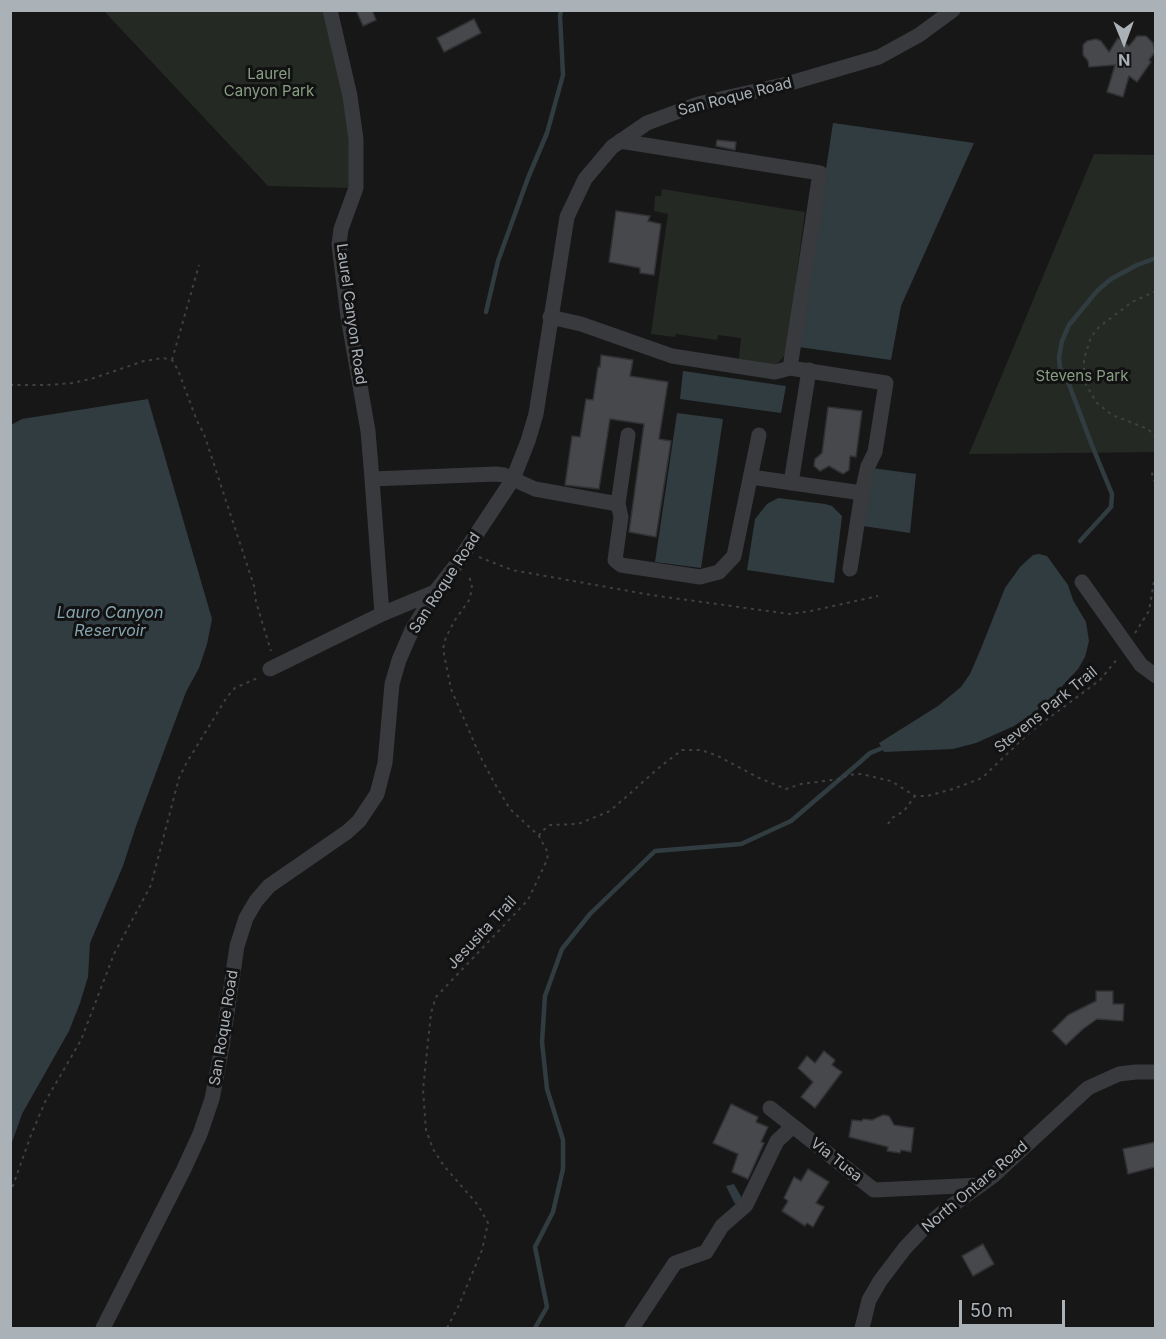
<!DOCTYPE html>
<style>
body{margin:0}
#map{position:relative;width:1166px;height:1339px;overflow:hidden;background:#171718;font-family:Inter,sans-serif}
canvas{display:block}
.frame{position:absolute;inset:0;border:12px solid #aab1b7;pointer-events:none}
.north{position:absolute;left:1094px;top:12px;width:60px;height:60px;-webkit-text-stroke:4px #121213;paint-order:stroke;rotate:179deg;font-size:16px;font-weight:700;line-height:24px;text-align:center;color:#aab1b7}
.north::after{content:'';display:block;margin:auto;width:21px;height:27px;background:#aab1b7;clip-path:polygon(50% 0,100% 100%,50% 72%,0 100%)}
.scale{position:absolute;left:959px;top:1300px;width:106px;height:27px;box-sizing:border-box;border:3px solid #aab1b7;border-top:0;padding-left:8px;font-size:18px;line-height:21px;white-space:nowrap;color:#aab1b7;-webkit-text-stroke:4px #121213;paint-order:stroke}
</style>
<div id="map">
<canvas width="1166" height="1339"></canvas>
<div class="frame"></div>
<div class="north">N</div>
<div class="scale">50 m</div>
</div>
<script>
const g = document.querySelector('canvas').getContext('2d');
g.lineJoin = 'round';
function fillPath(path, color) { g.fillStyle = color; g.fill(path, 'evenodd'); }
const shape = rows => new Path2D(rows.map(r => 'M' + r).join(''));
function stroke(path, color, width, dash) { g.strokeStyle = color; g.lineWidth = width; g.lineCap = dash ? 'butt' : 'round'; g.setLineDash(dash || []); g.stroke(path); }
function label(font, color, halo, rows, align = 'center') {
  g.font = font + ' Inter,sans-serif'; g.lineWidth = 6; g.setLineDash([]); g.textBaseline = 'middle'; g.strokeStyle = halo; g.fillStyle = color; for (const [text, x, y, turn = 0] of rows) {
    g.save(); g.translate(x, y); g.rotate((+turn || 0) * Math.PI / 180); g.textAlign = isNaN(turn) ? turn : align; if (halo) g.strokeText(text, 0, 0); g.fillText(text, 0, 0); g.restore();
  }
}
const green = shape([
 [104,11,324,11,347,113,353,157,350,188,268,186],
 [1094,154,1155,155,1155,452,969,454],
 [662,189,805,212,786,354,778,363,772,365,739,359,741,338,718,335,717,340,676,334,675,337,651,334,668,214,654,211,655,196,661,196]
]);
const water = shape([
 [833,123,974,143,901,306,891,360,799,347],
 [683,371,786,386,781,413,680,399],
 [148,399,212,619,207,644,199,668,186,692,135,829,123,866,90,943,88,977,80,1003,69,1031,22,1114,11,1145,11,425,22,419],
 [677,413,723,419,701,568,655,562],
 [872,468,916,474,910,533,863,526],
 [778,498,825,504,832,506,842,516,834,583,747,570,755,519,767,504],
 [1039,554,1047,556,1068,585,1073,600,1086,622,1089,641,1085,657,1078,669,1053,696,1035,712,1014,726,976,743,953,749,884,752,879,743,938,706,961,687,970,674,980,651,1005,588,1020,567,1033,555],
 [734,1184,743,1200,735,1204,726,1186]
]);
const stream = shape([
 [486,312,498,261,528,178,547,133,563,75,560,16,561,10],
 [1080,541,1111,507,1112,494,1091,443,1067,379,1060,368,1059,357,1062,341,1069,325,1097,291,1111,279,1137,265,1156,258],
 [535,1328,547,1307,535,1247,553,1212,563,1169,563,1140,547,1089,542,1042,545,996,562,949,590,914,655,851,741,844,791,821,860,762,870,753,885,747]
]);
const building = shape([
 [356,10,372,10,376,20,363,26,356,10],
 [474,19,481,33,444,52,437,38,474,19],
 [1137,36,1146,36,1153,43,1155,52,1149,60,1151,62,1137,82,1129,76,1123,97,1107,92,1115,65,1089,67,1088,61,1083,55,1083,45,1087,41,1096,39,1101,41,1109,52,1118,38,1129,46,1137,36],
 [717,140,736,142,735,150,716,146,717,140],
 [616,211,650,216,648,221,661,224,654,275,640,273,640,268,609,262,616,211],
 [601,355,633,360,630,376,668,382,659,439,671,441,656,537,629,532,644,424,610,419,599,489,565,485,572,436,580,437,586,399,593,400,598,367,600,367,601,355],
 [828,407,862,411,856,457,850,456,849,470,843,474,829,466,820,471,814,466,815,459,822,453,828,407],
 [1096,991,1113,991,1113,1004,1124,1004,1123,1021,1097,1019,1083,1029,1066,1045,1052,1031,1068,1015,1096,1001,1096,991],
 [824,1051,835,1060,832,1065,842,1072,815,1108,801,1097,813,1082,798,1068,807,1056,815,1063,824,1051],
 [731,1104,758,1117,756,1122,768,1127,761,1142,764,1143,748,1179,732,1172,738,1154,713,1143,731,1104],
 [883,1115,889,1116,894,1125,914,1128,911,1152,901,1150,900,1153,887,1151,888,1147,849,1137,852,1120,862,1121,863,1119,872,1120,883,1115],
 [1155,1142,1155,1167,1128,1174,1123,1149,1155,1142],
 [808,1169,829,1182,816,1203,824,1207,813,1227,807,1223,805,1226,782,1211,788,1201,784,1198,794,1177,801,1181,808,1169],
 [983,1244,994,1264,973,1276,962,1256,983,1244]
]);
const path = shape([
 [1156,291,1132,302,1099,327,1091,337,1084,359,1084,369,1086,385,1097,403,1112,415,1148,429,1156,438],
 [172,360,199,265],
 [10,385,47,385,73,383,94,378,144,361,163,358,172,360,178,370,197,421,204,434,254,586,256,602,271,651],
 [1156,466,1152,474,1156,485],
 [479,557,512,570,601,586,651,595,790,614,811,611,878,596],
 [1135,633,1149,611,1156,569],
 [888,824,892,818,904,811,915,796],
 [539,836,541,832,550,825,578,824,610,811,661,766,682,750,701,750,718,756,759,778,786,789,801,784,840,779,848,775,861,774,891,781,915,796,927,796,953,789,982,778,1030,732,1100,680,1118,658],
 [10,1194,31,1135,45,1102,81,1040,114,954,151,885,179,778,187,762,227,697,235,688,260,677],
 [447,1328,459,1305,482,1250,488,1223,478,1205,444,1166,433,1149,426,1130,423,1090,431,1013,436,997,528,900,547,860,548,853,539,836,510,809,495,784,480,756,451,689,443,649,446,637,455,620,470,599,472,585,468,574]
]);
const minor = shape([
 [330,10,350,96,356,139,356,188,341,229,339,244,348,317,368,431,372,479],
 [550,317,581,324,672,356,775,372,790,368,820,173,620,141],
 [790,368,886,383,875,452,868,466,862,493,850,569],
 [628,435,618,504,621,517,615,560,621,565,700,577,719,572,734,556,759,435],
 [751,477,862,493],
 [791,483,809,370],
 [1082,582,1141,665,1156,676],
 [382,614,372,479,496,474,504,475,535,489,618,504],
 [270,669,382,614,435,592],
 [770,1108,874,1190,981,1185],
 [103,1328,183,1171,200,1134,212,1099,222,1047,237,946,246,918,256,901,269,886,347,832,359,821,377,794,385,763,392,684,399,660,412,630,435,592,456,565,513,479,528,441,536,414,567,217,585,179,612,147,647,123,698,104,787,84,879,57,919,35,953,10],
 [632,1328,675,1263,706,1252,722,1226,746,1205,777,1141,792,1127],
 [862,1328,869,1300,880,1281,905,1248,923,1229,943,1212,993,1176,1088,1088,1119,1074,1136,1072,1156,1072]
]);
const parkNames = [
 ["Laurel",269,74],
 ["Canyon Park",269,91],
 ["Stevens Park",1082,376]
];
const streetNames = [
 ["San Roque Road",735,97,-14],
 ["Laurel Canyon Road",351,314,82],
 ["San Roque Road",445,583,-57],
 ["Stevens Park Trail",1046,710,-39],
 ["Jesusita Trail",482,933,-47],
 ["San Roque Road",224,1028,-81],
 ["Via Tusa",836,1160,38],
 ["North Ontare Road",975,1187,-40]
];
const waterNames = [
 ["Lauro Canyon",110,613],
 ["Reservoir",110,631]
];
fillPath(green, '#242a23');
fillPath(water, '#313c40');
stroke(stream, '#313c40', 4.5);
fillPath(building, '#46484b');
stroke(building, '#313234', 1.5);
stroke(path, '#3e4144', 2, [3, 4.5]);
stroke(minor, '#383a3d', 15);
label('15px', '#889f83', '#121213', parkNames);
label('15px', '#aab1b7', '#121213', streetNames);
label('italic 16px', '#85a4ae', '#121213', waterNames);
</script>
